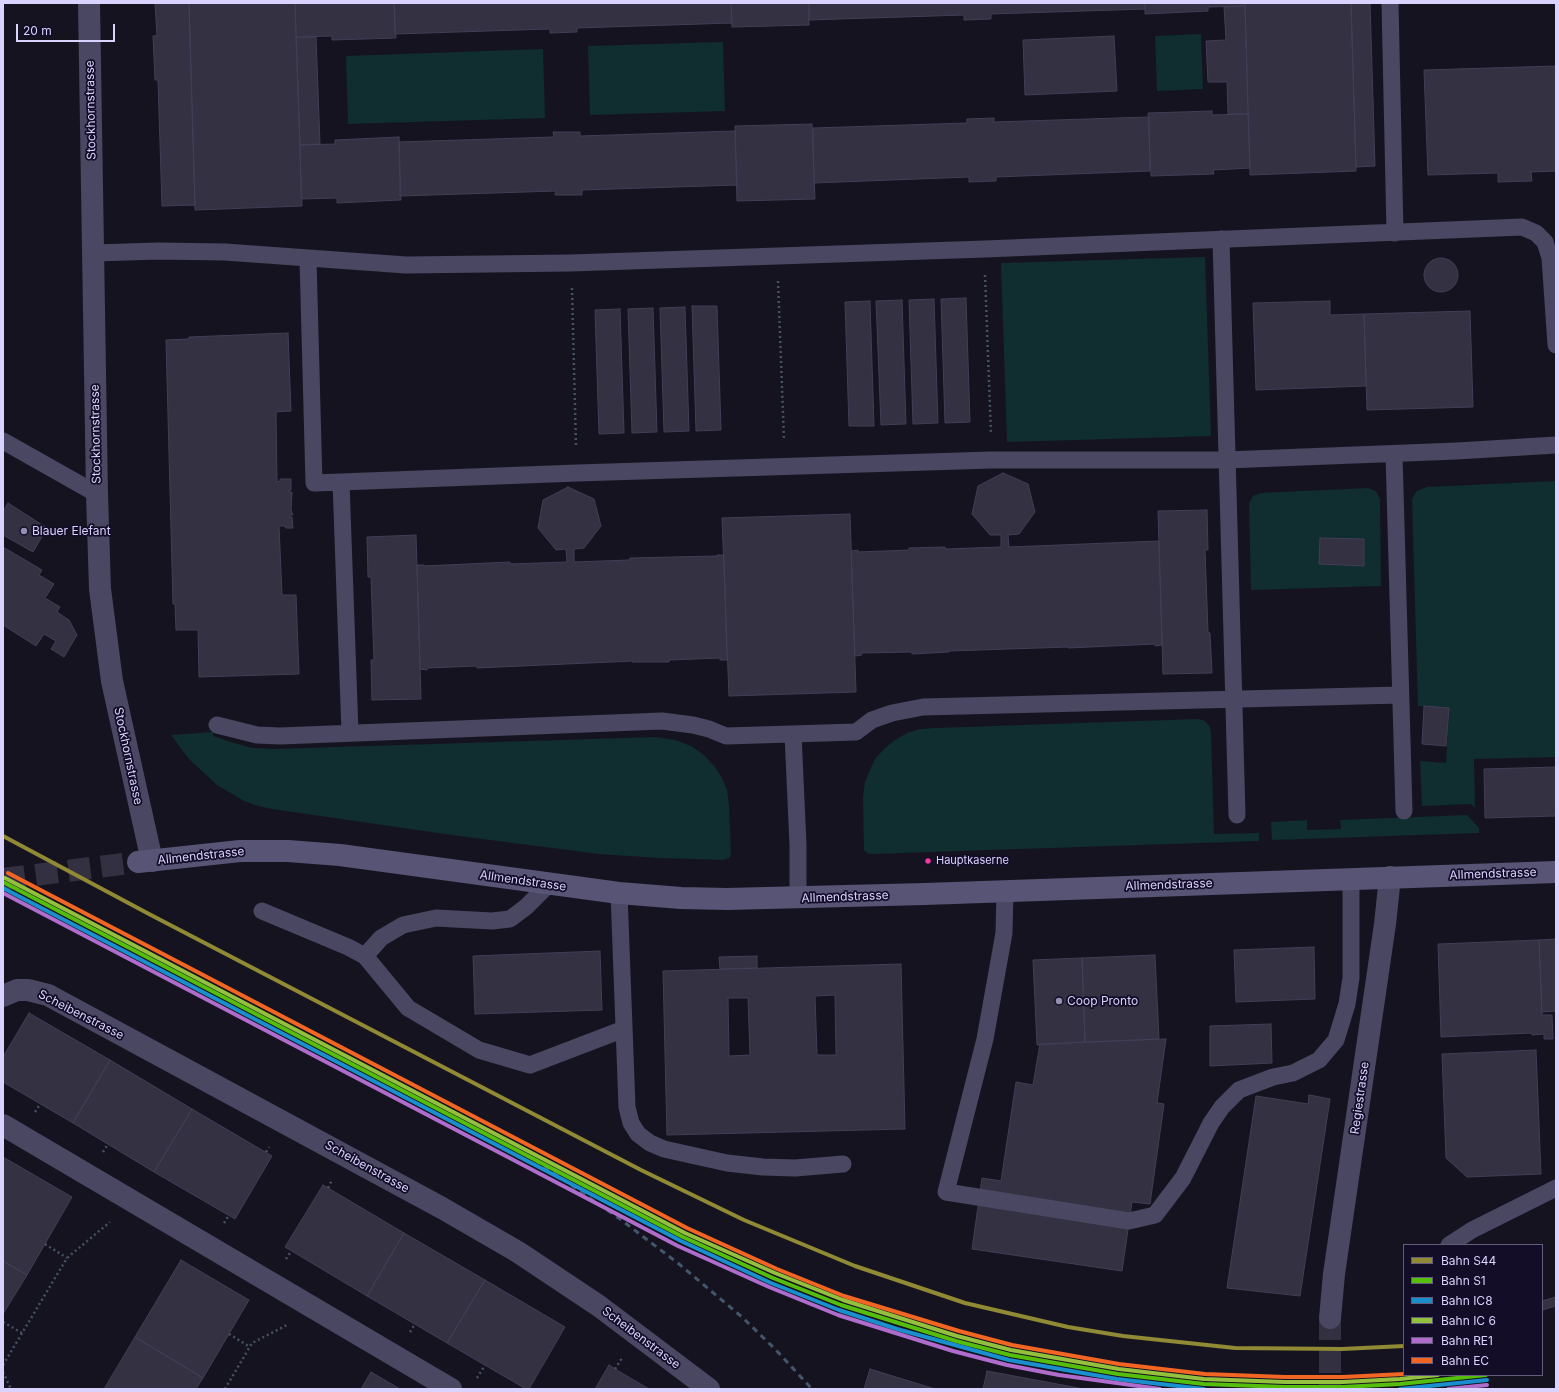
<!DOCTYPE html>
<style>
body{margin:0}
#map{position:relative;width:1559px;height:1392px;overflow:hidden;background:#161321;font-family:Inter,sans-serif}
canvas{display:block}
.frame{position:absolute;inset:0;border:4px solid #dad3ff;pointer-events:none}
.legend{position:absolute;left:1403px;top:1244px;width:140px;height:132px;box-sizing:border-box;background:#130d27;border:1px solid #635c7d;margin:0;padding:5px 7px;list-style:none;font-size:12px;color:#dad3ff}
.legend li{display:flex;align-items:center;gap:8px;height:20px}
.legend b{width:20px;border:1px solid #635c7d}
.scale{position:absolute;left:16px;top:24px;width:99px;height:18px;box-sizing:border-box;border:2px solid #dad3ff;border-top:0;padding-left:5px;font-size:12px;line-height:14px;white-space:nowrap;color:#dad3ff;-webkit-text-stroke:3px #130d27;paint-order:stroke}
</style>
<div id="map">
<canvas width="1559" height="1392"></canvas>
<div class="frame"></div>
<ul class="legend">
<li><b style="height:5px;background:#908a35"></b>Bahn S44</li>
<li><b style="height:5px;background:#55be0c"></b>Bahn S1</li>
<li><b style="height:5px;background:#1a8fce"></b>Bahn IC8</li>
<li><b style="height:5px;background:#93c13e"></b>Bahn IC 6</li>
<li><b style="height:5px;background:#b06ccc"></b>Bahn RE1</li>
<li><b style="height:5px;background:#f26522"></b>Bahn EC</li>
</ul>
<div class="scale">20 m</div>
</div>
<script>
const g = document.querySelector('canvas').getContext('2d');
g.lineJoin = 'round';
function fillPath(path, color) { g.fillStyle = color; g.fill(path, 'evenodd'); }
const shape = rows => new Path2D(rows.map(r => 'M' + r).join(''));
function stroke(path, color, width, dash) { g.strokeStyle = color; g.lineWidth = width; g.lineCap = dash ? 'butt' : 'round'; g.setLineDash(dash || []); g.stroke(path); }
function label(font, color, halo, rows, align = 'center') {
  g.font = font + ' Inter,sans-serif'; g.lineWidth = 3.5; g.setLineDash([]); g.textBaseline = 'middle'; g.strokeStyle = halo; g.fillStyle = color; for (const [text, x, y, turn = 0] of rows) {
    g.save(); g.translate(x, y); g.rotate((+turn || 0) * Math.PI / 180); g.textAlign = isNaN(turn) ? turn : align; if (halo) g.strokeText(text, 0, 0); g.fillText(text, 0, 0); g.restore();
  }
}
const green = shape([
 [1201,34,1203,89,1157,91,1155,36],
 [723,42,725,111,590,115,588,46],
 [543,49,545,118,348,124,346,56],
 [1205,257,1211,436,1007,442,1001,263],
 [1556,481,1556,757,1474,759,1475,808,1471,804,1422,806,1420,761,1446,763,1449,708,1418,706,1412,500,1414,495,1417,491,1427,487],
 [1368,488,1376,491,1380,499,1381,586,1251,590,1249,504,1253,496,1261,493],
 [1197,719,1203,720,1207,723,1210,727,1211,733,1214,834,1259,833,1259,841,871,854,867,853,864,850,863,797,865,782,870,770,875,759,885,748,895,740,907,733,920,729,936,728],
 [213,732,213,736,234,743,253,748,274,749,656,737,675,740,691,746,704,755,715,767,722,778,727,790,729,805,731,855,729,858,723,860,660,858,599,854,459,836,272,809,258,806,244,801,217,785,189,759,171,735],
 [1467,815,1479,828,1479,833,1272,840,1271,822,1307,820,1307,830,1341,829,1340,820]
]);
const building = shape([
 [155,3,189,3,195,205,162,206,158,80,155,80,153,36,157,36,155,3],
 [189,3,295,3,302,206,195,210,189,3],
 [295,3,394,3,396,38,332,40,332,36,296,37,295,3],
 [394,3,731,3,732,23,577,28,577,32,550,33,550,29,395,34,394,3],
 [731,3,809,3,809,25,732,27,731,3],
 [809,3,1145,3,1145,9,991,14,991,19,964,20,964,15,809,20,809,3],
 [1145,3,1245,3,1245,6,1208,7,1208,11,1145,14,1145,3],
 [1245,3,1351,3,1356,171,1250,175,1245,3],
 [1351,3,1370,3,1375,166,1356,167,1351,3],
 [1245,6,1248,114,1228,114,1227,82,1208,82,1206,41,1226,40,1224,7,1245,6],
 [1114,36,1117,91,1025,95,1023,40,1114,36],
 [296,37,316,37,320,144,300,145,296,37],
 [1556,66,1556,171,1531,172,1532,181,1498,182,1498,173,1428,175,1424,70,1556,66],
 [1212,111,1212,115,1248,114,1250,168,1213,170,1214,174,1151,176,1148,113,1212,111],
 [1149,117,1150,171,996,177,996,181,969,182,969,177,814,183,813,128,967,123,967,119,994,118,994,122,1149,117],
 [812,124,815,199,737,201,735,126,812,124],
 [735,131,737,185,582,190,582,195,555,195,556,191,400,196,399,142,554,137,553,132,580,132,580,136,735,131],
 [399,137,401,200,337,203,337,198,301,199,300,145,335,144,335,140,399,137],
 '1424 275a17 17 0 1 1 34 0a17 17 0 1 1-34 0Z',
 [966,298,970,422,945,423,941,299,966,298],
 [934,299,938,423,913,424,909,300,934,299],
 [902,300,906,424,881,425,876,301,902,300],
 [870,301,874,426,849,426,845,302,870,301],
 [1330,301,1330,315,1364,314,1366,386,1256,390,1253,303,1330,301],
 [692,306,717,306,721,430,696,431,692,306],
 [685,307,689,431,664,432,660,308,685,307],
 [653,308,657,432,632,433,628,309,653,308],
 [620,309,624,433,599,434,595,310,620,309],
 [1470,311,1473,407,1367,410,1364,314,1470,311],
 [288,333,291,411,276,412,277,482,280,481,280,479,291,479,291,490,289,490,289,492,292,492,291,510,293,515,290,515,289,517,292,517,293,528,286,528,284,526,279,526,282,595,296,595,299,674,199,677,198,630,176,630,175,604,173,604,166,340,189,339,189,337,288,333],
 [1003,473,1028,484,1035,512,1019,534,1008,535,1009,547,1159,541,1162,645,1155,646,1155,644,1068,648,1068,647,949,651,949,652,912,654,912,652,861,653,862,655,855,656,851,551,858,550,858,552,909,550,909,548,945,547,945,549,1001,547,1001,535,990,535,972,514,978,486,1003,473],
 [568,487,594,499,601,526,584,548,574,549,574,562,630,560,630,558,717,556,717,555,724,555,727,660,720,660,720,658,669,660,669,662,632,662,633,661,477,668,477,666,427,668,427,670,420,669,417,565,424,565,424,566,510,562,510,564,567,562,566,549,556,550,538,528,543,500,568,487],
 [8,503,47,528,33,552,3,535,3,511,8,503],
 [1207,510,1208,550,1205,550,1208,632,1210,633,1212,673,1163,674,1158,511,1207,510],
 [850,514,856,692,729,696,722,518,850,514],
 [416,535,421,699,372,700,371,660,374,660,371,577,368,577,367,537,416,535],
 [1320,538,1364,539,1364,566,1319,564,1320,538],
 [3,547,42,570,39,575,54,584,45,598,60,607,57,612,69,620,77,635,64,657,51,649,56,641,44,634,36,646,3,625,3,547],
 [1424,706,1449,708,1446,746,1422,744,1424,706],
 [1556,767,1556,816,1485,818,1484,769,1556,767],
 [1556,939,1556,1011,1542,1012,1539,940,1556,939],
 [1539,940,1542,1015,1552,1015,1553,1039,1544,1039,1544,1034,1532,1035,1532,1033,1441,1037,1438,944,1539,940],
 [1314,947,1315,999,1236,1002,1234,950,1314,947],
 [600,951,602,1010,475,1014,473,956,600,951],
 [1155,955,1159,1039,1085,1042,1082,958,1155,955],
 [757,956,757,968,720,969,719,957,757,956],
 [1082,958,1085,1042,1037,1045,1033,960,1082,958],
 [901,964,905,1129,667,1135,663,971,901,964],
 [835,995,836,1055,817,1055,815,996,835,995],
 [728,998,748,998,750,1055,729,1056,728,998],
 [29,1013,110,1060,73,1123,3,1082,3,1057,29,1013],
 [1271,1024,1272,1063,1210,1066,1210,1026,1271,1024],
 [1166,1039,1157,1103,1164,1104,1150,1204,1132,1202,1122,1271,972,1249,982,1178,1001,1181,1016,1082,1033,1085,1040,1044,1166,1039],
 [1536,1050,1541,1174,1467,1177,1446,1158,1442,1054,1536,1050],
 [110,1060,192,1109,154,1172,73,1123,110,1060],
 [1309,1095,1330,1099,1300,1296,1227,1288,1256,1096,1308,1104,1309,1095],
 [192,1109,272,1156,235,1219,154,1172,192,1109],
 [3,1157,72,1197,27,1275,3,1261,3,1157],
 [323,1185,404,1233,367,1296,285,1247,323,1185],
 [404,1233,485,1280,447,1343,367,1296,404,1233],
 [181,1260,249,1300,203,1378,135,1337,181,1260],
 [3,1261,27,1275,3,1314,3,1261],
 [485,1280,565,1327,529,1389,526,1389,447,1343,485,1280],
 [1556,1297,1556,1306,1542,1310,1542,1301,1556,1297],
 [135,1337,203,1378,196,1389,104,1389,135,1337],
 [609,1365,615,1369,649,1389,595,1389,609,1365],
 [870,1369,935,1389,864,1389,870,1369],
 [987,1371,1084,1389,983,1389,987,1371],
 [371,1372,400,1389,361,1389,371,1372]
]);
const minorTunnel = shape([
 [1330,1318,1330,1389]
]);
const secondaryTunnel = shape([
 [3,879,138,862]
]);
const path = shape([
 [985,275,991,434],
 [778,281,784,440],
 [572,288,576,447],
 [35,1112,40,1104],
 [103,1152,108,1144],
 [266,1152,269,1147],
 [328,1188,332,1180],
 [224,1223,229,1215],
 [45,1244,67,1258],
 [286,1259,291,1251],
 [3,1322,22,1333],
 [410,1332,415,1324],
 [229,1334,250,1347],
 [3,1365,67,1258,110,1222],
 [615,1369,622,1358],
 [3,1372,11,1389],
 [477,1378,485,1365],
 [225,1389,252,1343,287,1325]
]);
const service = shape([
 [1390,3,1395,233],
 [1221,239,1237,815],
 [94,253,159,251,225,252,406,265,571,263,985,249,1522,227,1536,233,1545,242,1550,258,1556,345],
 [308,259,314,483,577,473,991,460,1226,460,1457,451,1556,445],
 [3,441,97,494],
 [1394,454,1404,811],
 [341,482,350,733],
 [217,725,257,735,280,736,662,721,693,725,709,729,726,736,856,732,872,720,892,713,923,707,1400,695],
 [793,734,798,845,798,898],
 [1005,891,1004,933,985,1039,946,1192,1129,1221,1155,1215,1183,1178,1211,1123,1222,1107,1239,1090,1273,1077,1293,1073,1319,1060,1336,1040,1347,1004,1351,978,1351,879],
 [619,893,627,1107,631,1123,638,1134,650,1143,664,1149,727,1163,763,1167,795,1168,843,1164],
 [262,911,348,947,365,956,408,1008,479,1050,530,1065,624,1029],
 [365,956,381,938,403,925,436,918,492,921,510,919,526,907,548,885],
 [1449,1245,1472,1230,1556,1188]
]);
const pedestrian = shape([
 [3,1125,451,1389]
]);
const minor = shape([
 [3,996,17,990,28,990,48,995,442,1208,518,1252,599,1306,709,1389],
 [1330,1318,1334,1274,1385,924,1390,877]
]);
const tertiary = shape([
 [89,3,97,494,100,589,112,681,152,861]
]);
const secondary = shape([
 [138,862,240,851,288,851,340,855,619,893,681,898,727,899,925,894,1556,872]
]);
const rail = shape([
 [535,1160,620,1219,679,1264,742,1317,776,1350,812,1389]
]);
const rail1 = shape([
 [3,836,149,914,641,1170,744,1220,855,1266,965,1303,1068,1327,1123,1336,1235,1348,1342,1349,1404,1346]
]);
const rail2 = shape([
 [3,882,683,1237,773,1278,841,1305,956,1341,1010,1355,1118,1374,1204,1384,1285,1387,1343,1387,1400,1384,1486,1375]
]);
const rail3 = shape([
 [3,888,681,1241,771,1283,839,1310,897,1329,1009,1360,1117,1379,1204,1389],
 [1400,1389,1487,1380]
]);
const rail4 = shape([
 [5,878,685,1233,775,1273,843,1300,957,1336,1011,1350,1119,1369,1204,1379,1285,1382,1343,1382,1400,1379,1438,1375]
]);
const rail5 = shape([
 [3,893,678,1246,769,1287,838,1315,953,1351,1007,1365,1059,1375,1160,1389],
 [1448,1389,1487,1385]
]);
const rail6 = shape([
 [8,873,687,1228,777,1269,844,1296,959,1331,1012,1345,1119,1364,1205,1374,1285,1377,1343,1377,1404,1374]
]);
const markers = [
 [24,531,4,"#9590b1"],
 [928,861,3.5,"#f13a9d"],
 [1059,1001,4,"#9590b1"]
];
const busNames = [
 ["Hauptkaserne",936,861]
];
const streetNames = [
 ["Stockhornstrasse",91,110,-91],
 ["Stockhornstrasse",96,434,-91],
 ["Stockhornstrasse",128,756,78],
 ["Allmendstrasse",201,856,-6],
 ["Allmendstrasse",1493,874,-2],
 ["Allmendstrasse",523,881,8],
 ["Allmendstrasse",1169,885,-2],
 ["Allmendstrasse",845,897,-2],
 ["Scheibenstrasse",81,1015,27],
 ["Regiestrasse",1360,1098,-82],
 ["Scheibenstrasse",367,1167,29],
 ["Scheibenstrasse",641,1338,37]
];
const poiNames = [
 ["Blauer Elefant",32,531],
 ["Coop Pronto",1067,1001]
];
fillPath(green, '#102d30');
fillPath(building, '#343143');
stroke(building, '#433d56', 1);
stroke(minorTunnel, '#333042', 22, [22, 11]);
stroke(secondaryTunnel, '#333042', 22, [22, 11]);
stroke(path, '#445262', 2.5, [2, 3]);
stroke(service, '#494762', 17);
stroke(pedestrian, '#494762', 22);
stroke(minor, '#494762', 22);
stroke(tertiary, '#494762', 22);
stroke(secondary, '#575475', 22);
stroke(rail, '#42566c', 3, [6, 5]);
stroke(rail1, '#908a35', 4);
stroke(rail2, '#55be0c', 4);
stroke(rail3, '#1a8fce', 4);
stroke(rail4, '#93c13e', 4);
stroke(rail5, '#b06ccc', 4);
stroke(rail6, '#f26522', 4);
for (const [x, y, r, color] of markers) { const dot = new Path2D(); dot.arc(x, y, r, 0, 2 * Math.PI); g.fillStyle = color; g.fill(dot); stroke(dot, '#130d27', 1.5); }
label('11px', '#dad3ff', '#130d27', busNames, 'left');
label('12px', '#dad3ff', '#130d27', streetNames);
label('12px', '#dad3ff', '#130d27', poiNames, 'left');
</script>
